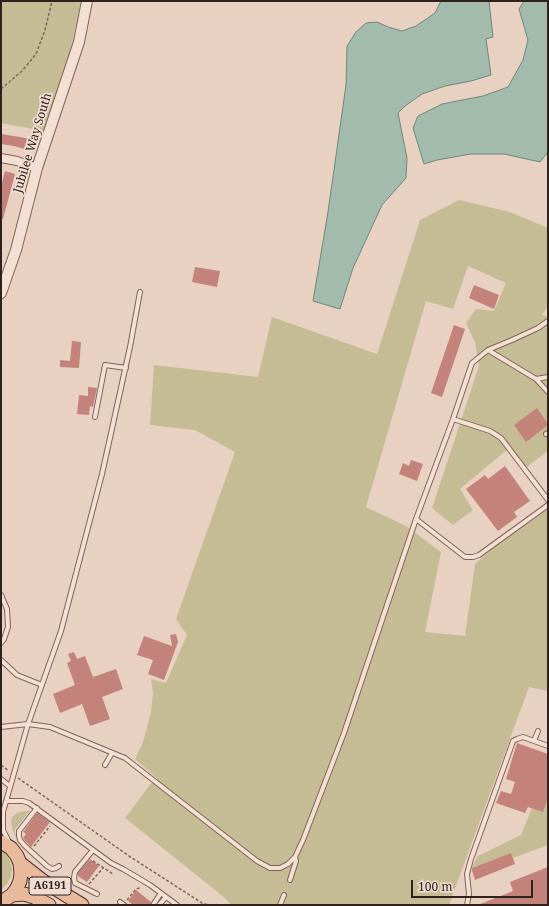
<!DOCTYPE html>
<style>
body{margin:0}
#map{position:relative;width:549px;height:906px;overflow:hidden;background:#e8d1c1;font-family:"Noto Serif",serif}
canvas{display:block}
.frame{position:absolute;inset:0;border:2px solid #31211d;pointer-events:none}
.scale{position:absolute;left:411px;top:880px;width:122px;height:18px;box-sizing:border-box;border:2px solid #31211d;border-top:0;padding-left:5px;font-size:12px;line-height:14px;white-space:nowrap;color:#31211d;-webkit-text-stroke:3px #f1ddd0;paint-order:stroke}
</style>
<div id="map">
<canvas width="549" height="906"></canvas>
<div class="frame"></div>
<div class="scale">100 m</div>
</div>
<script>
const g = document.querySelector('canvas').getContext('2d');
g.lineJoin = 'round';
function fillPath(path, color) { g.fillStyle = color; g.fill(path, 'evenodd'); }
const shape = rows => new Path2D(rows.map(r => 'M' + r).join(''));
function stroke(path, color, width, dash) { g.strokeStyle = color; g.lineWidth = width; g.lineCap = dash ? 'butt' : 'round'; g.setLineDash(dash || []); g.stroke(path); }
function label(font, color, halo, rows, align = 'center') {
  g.font = font + ' "Noto Serif",serif'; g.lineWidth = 3.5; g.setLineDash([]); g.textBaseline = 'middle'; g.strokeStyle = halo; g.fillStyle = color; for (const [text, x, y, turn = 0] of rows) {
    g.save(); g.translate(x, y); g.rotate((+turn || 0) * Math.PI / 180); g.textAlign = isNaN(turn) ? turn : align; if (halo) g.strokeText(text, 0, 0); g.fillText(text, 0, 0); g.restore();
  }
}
const green = shape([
 [1,1,81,1,72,44,44,131,1,123],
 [459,200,510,212,548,228,548,306,542,315,548,317,548,451,524,469,508,449,460,489,473,510,453,525,432,508,479,366,475,342,466,323,476,309,494,311,506,283,468,266,453,309,426,301,366,507,406,526,441,552,425,632,465,636,475,564,493,548,547,509,548,504,548,691,529,687,449,905,232,905,220,894,125,818,149,786,157,778,135,759,143,742,151,712,153,693,151,679,166,683,187,635,176,619,235,452,195,430,150,425,154,365,258,377,272,317,377,354,420,220],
 [548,798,548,845,513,858,511,853,471,869,478,856,521,835,532,808],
 [24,811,30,811,15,829,15,833,17,841,13,831,11,822,12,817,17,813],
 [1,850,6,854,10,861,12,869,11,877,7,884,1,890]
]);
const water = shape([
 [441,1,489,1,493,37,486,39,491,75,471,81,445,86,422,94,405,106,398,113,407,158,406,178,382,205,353,268,340,309,313,301,328,212,346,85,347,46,356,32,366,23,377,22,388,27,402,31,416,26,435,13,441,1],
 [524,1,548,1,548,152,540,162,504,154,471,154,437,160,424,164,413,128,418,116,442,104,483,96,508,87,523,60,528,40,519,9,524,1]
]);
const building = shape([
 [1,134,20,137,34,140,32,151,14,146,1,144],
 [5,171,15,174,3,219,1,219,1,187],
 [195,267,220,271,217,287,192,282],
 [474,285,499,295,494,309,469,298],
 [454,325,465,329,442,397,431,393],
 [72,341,81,342,79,368,60,367,60,360,70,361],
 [88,387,97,388,93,407,90,406,89,415,77,414,79,395,88,396],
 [537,408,548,424,548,425,526,442,514,425],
 [411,460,423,464,417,481,399,474,403,463,409,466],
 [505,466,530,501,514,512,517,517,498,531,466,489,485,475,488,479],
 [176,634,178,642,164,680,148,674,153,660,137,655,144,636,172,646,170,635],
 [74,652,77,659,85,656,93,677,116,669,123,689,102,697,110,719,90,726,82,704,60,713,53,694,75,685,67,663,71,661,68,654],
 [517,743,548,754,548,798,543,812,528,807,525,813,496,803,501,791,511,794,515,782,506,779],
 [37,813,50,822,31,847,23,838,26,834,23,832],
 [511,853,515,864,475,880,472,871,472,868],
 [90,859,99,866,87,882,78,876,78,873],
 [548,867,548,905,478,905,513,891,510,882],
 [136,890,151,902,150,905,133,905,128,901]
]);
const path = shape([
 [1,89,22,71,36,54,45,30,52,1],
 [1,765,9,771],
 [18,778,129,856,202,903,208,905],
 [34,846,50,826],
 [93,861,113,874],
 [89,884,103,868],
 [127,900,136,889,140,888]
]);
const service = shape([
 [488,350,536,379,548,377],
 [536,379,548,392],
 [95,417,105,365,126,368],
 [453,419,490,431,501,438,548,500],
 [546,434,548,433],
 [416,519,465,557,473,557,479,555,548,505],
 [1,595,7,609,8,627,4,639,1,643],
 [1,660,17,675,42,685],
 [1,727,28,724,50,727,125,758,257,861,270,868,280,868,288,864,295,857,303,840,344,733,416,519,453,419,472,363,488,350,512,340,538,328,548,321],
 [534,741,538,731],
 [105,765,112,753],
 [1,779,10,786],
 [6,801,23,801,29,803,111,863,123,869,150,885,177,905],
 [37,808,19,831,19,836,20,840,25,846,47,866,52,869,56,868,59,866],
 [3,812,3,830,9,842],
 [1,814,3,812,28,724,61,631,102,474,130,347,140,292],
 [93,850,75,872,74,878,75,883,97,894],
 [290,880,296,861,295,857],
 [120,902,124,905],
 [153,905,161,893],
 [159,905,166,897],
 [280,905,284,895],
 [467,905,469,894,467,874,471,859,511,747,513,741,517,739,523,737,548,746]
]);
const minor = shape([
 [1,158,17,161,37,168]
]);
const tertiary = shape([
 [1,293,16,250,37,168,79,42,87,1]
]);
const primary = shape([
 [1,842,11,848,17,856,20,863,21,873,20,881,17,888,12,895,6,899,1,901],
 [20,863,43,881,82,905],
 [12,895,24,894,34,897,49,905]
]);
const shields = [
 [50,886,42]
];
const shieldNames = [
 ["A6191",50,886]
];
const streetNames = [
 ["Jubilee Way South",33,143,-73]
];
fillPath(green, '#c5bc96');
fillPath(water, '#a3bbad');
stroke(water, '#6c8878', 1);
fillPath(building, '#c3837b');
stroke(service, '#80635a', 6);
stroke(minor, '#80635a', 10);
stroke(tertiary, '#80635a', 12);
stroke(primary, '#4e342f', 15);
stroke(path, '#80635a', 1.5, [3, 2]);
stroke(service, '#f4e0d3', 4);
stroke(minor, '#f4e0d3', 8);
stroke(tertiary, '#f4e0d3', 10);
stroke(primary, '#e9b99c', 13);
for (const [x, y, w] of shields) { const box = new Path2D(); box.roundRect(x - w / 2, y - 9, w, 18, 3); g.fillStyle = '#f1ddd0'; g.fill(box); stroke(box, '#31211d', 1); }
label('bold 11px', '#31211d', null, shieldNames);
label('12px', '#31211d', '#f1ddd0', streetNames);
</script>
